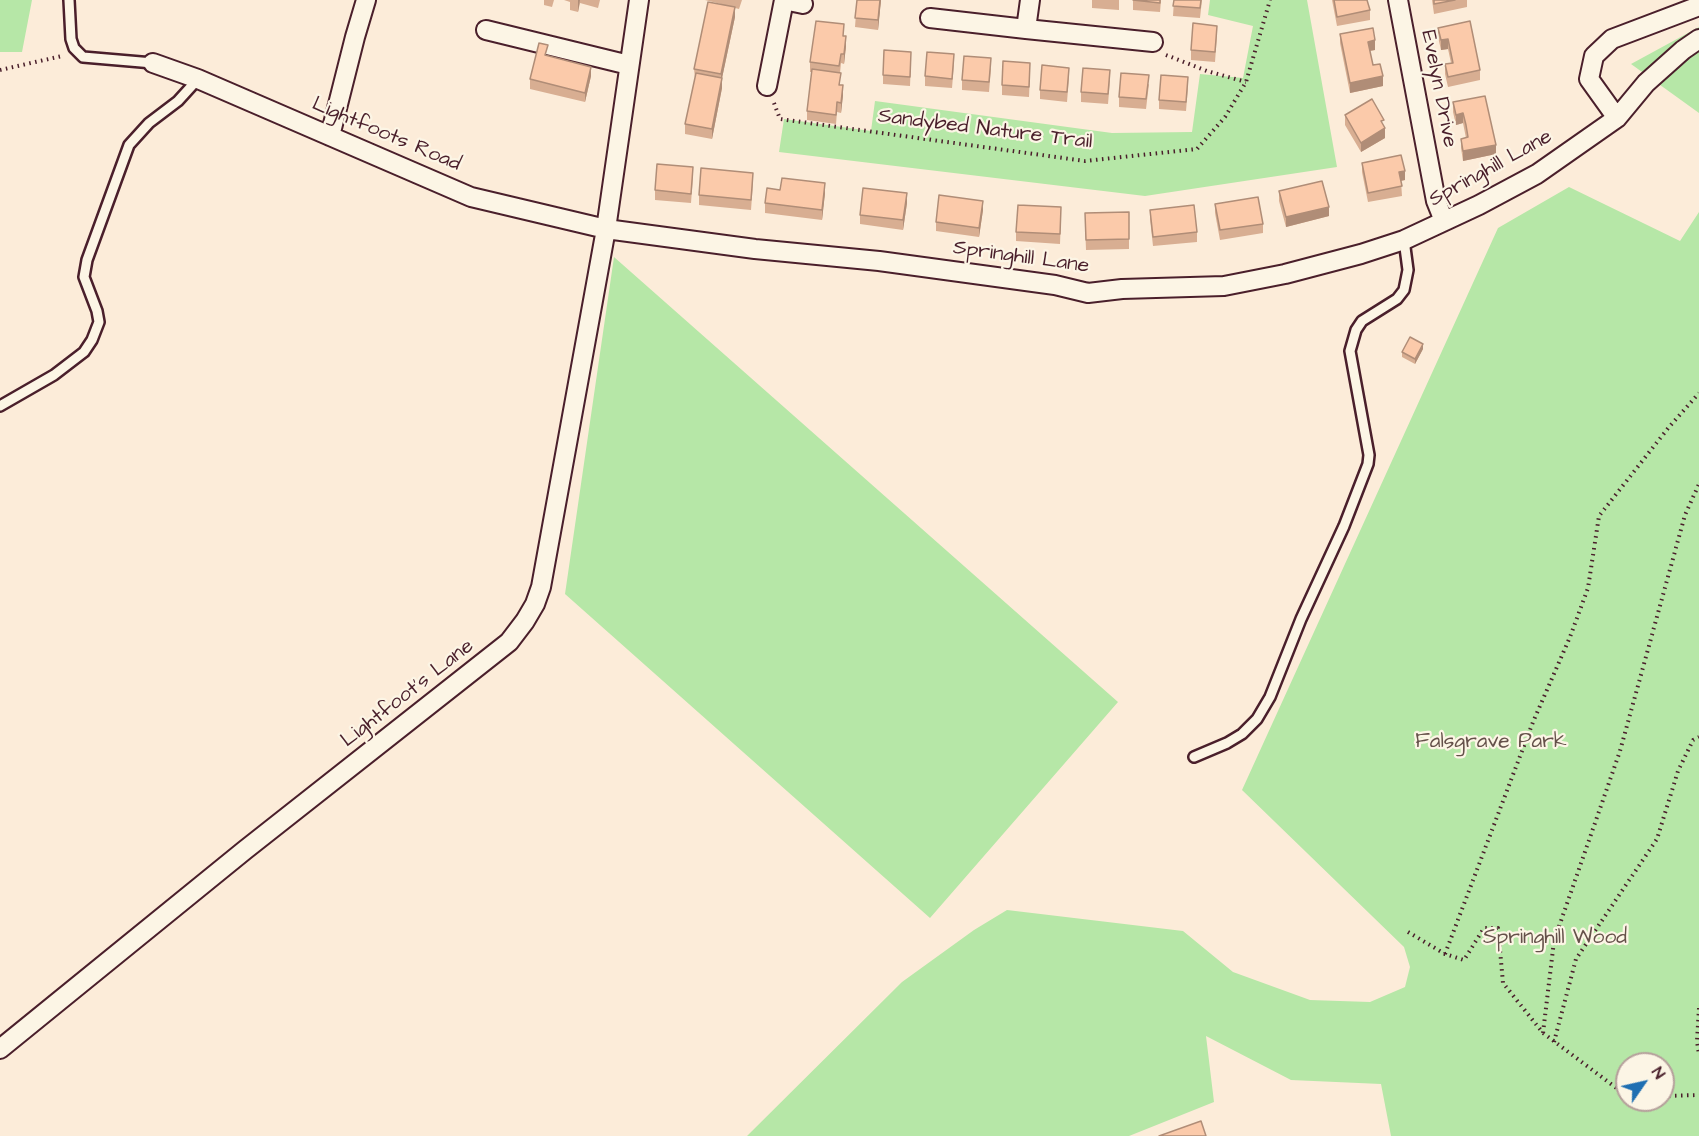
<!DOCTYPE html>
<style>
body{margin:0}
#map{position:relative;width:1699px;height:1136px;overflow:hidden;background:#fcecd9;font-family:"Architects Daughter",sans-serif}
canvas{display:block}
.north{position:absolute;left:1615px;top:1052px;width:60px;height:60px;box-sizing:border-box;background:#fcf5e5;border:2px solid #b59f9b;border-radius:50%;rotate:56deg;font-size:16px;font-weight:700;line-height:24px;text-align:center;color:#4a1f2b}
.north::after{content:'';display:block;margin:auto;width:21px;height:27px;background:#1f6fb2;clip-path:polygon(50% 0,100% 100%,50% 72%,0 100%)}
</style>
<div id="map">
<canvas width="1699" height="1136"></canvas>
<div class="north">N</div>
</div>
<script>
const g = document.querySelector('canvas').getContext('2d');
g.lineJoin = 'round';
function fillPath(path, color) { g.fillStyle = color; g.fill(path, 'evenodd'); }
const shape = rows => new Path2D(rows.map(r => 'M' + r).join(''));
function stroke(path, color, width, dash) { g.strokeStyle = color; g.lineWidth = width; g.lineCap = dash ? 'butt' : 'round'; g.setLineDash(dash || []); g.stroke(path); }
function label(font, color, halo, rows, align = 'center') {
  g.font = font + ' "Architects Daughter",sans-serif'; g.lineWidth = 4.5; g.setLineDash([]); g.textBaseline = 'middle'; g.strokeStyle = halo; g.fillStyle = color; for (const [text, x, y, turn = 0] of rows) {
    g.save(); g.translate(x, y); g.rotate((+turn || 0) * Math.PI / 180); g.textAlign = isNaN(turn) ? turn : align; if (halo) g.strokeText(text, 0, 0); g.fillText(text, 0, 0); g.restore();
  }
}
const green = shape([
 [0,0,32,0,22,52,0,52],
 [1210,0,1307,0,1337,167,1145,196,779,152,784,119,871,131,875,101,1112,133,1192,132,1200,74,1243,78,1253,26,1208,15],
 [1699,27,1699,113,1631,64],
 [1569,187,1680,241,1699,212,1699,1136,1391,1136,1381,1084,1291,1080,1206,1036,1214,1102,1129,1136,747,1136,902,982,974,930,1007,910,1183,931,1233,972,1310,1000,1370,1002,1405,987,1410,967,1404,947,1242,790,1498,228],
 [1627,1064,1663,1064,1663,1100,1627,1100],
 [614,257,1118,702,930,918,565,594]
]);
const path = shape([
 [1166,55,1207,71,1246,82],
 [0,70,62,56],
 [774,103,780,119,1085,161,1197,149,1225,117,1246,82,1270,0],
 [1408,932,1445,954,1464,960,1484,928,1498,928,1503,983,1543,1033,1627,1096],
 [1445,954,1533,722,1570,637,1588,588,1599,516,1669,427,1699,393],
 [1699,1008,1697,1041,1699,1055],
 [1543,1033,1554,941,1620,751,1685,515,1699,484],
 [1554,1042,1576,959,1657,839,1678,771,1693,740,1699,737],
 [1663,1096,1699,1095]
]);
const lane = shape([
 [69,0,71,39,74,48,83,57,153,63],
 [0,406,54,375,84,352,92,340,99,322,97,311,84,277,87,260,129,145,149,123,178,101,198,79],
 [1194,757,1227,743,1242,734,1257,719,1270,697,1301,619,1344,526,1368,464,1369,455,1350,351,1356,330,1362,321,1397,299,1404,290,1408,270,1404,240]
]);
const street = shape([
 [639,0,606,229,755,249,879,261,1055,285,1088,293,1122,289,1224,286,1285,274,1361,254,1404,240,1479,205,1537,174,1617,118,1646,83,1683,50,1699,39],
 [784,0,803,4],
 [1030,0,1026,29,1153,42],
 [1398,0,1436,201,1444,221],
 [930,18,1026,29],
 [486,30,629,65],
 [767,86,784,0],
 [1617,118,1589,79,1594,56,1612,39,1699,6],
 [330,136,355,37,366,0],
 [0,1049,245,850,509,642,525,621,535,604,541,587,606,229,471,197,198,79,153,63]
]);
const wall = shape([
 [544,0,554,0,552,7,544,5],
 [564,0,600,0,598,8,580,3,578,12,570,10,570,2],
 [705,0,742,0,739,9,735,8,735,17,722,78,722,88,712,139,685,134,685,124,695,78,694,69,721,4],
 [857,0,881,0,878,30,855,27],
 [1092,0,1119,0,1119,10,1092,8],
 [1133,0,1161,0,1160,12,1133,10],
 [1174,0,1202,0,1200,18,1173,16],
 [1332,0,1367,0,1370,10,1370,20,1337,26],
 [1432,0,1467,0,1467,7,1434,14],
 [1438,28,1480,70,1480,80,1448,87,1445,74,1445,64,1451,63,1448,49,1441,50,1438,37],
 [1340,34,1375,50,1370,51,1373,65,1383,86,1350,93,1340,43],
 [1217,35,1215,62,1191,60,1191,50],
 [844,36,846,46,844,64,841,63,840,73,840,85,843,95,841,113,837,112,836,124,807,120,807,111,812,72,810,72,810,62],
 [548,56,591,76,585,102,530,89,530,79],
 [911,62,910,86,883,84,883,75],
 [954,64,952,88,925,86,925,76],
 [991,68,989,92,962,90,962,80],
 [1030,73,1029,97,1002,95,1002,85],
 [1069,77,1067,102,1040,99,1040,90],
 [1110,80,1108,104,1081,102,1081,92],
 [1149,84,1146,109,1119,107,1119,97],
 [1188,87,1186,111,1159,109,1159,100],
 [1453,102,1496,154,1463,161,1461,148,1461,139,1466,138,1463,123,1456,125,1453,112],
 [1345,115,1384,126,1385,138,1361,152,1345,125],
 [1362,163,1405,180,1401,181,1402,196,1368,202,1362,172],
 [693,176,691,203,655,200,655,190],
 [753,183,751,210,699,205,699,195],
 [780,190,825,193,822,220,765,213,765,203],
 [1279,191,1329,216,1286,227,1279,201],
 [907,203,903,230,860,224,860,215],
 [1215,204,1263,224,1263,233,1220,240,1215,213],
 [983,210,979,237,936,231,936,222],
 [1150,210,1197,232,1197,242,1153,246,1150,219],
 [1129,212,1129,249,1086,250,1085,223],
 [1061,217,1060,244,1016,241,1016,232],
 [1423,349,1415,364,1402,357,1402,352]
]);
const shadedWall = shape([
 [578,0,580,0,578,12],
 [880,0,881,0,878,30,878,20],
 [735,7,735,17,721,83,721,74],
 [846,36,846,46,844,64,844,54],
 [1448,39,1448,49,1441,50,1441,40],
 [1375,40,1375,50,1368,51,1368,42],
 [591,67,591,76,585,102,585,93],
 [1383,76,1383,86,1350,93,1350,83],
 [722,78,722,88,712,139,712,129],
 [843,85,843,95,841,113,841,103],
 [1463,113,1463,123,1456,125,1456,115],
 [1385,128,1385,138,1361,152,1361,143],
 [1496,145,1496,154,1463,161,1463,151],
 [1405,171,1405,180,1399,181,1399,172],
 [825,183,825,193,822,220,822,210],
 [907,193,907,203,903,230,903,220],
 [983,201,983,210,979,237,979,228],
 [1329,207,1329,216,1286,227,1286,217],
 [1423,344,1423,349,1415,364,1415,359]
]);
const building = shape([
 [857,0,880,0,878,20,855,18,857,0],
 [1133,0,1160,0,1160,3,1133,0],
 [1174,0,1201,0,1200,8,1173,6,1174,0],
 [1334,0,1367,0,1370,10,1337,17,1334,0],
 [1434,0,1455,0,1434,4,1434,0],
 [708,2,735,7,721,74,694,69,708,2],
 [816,21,844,24,843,36,846,36,844,54,841,54,839,66,810,62,816,21],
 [1470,21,1480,70,1448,77,1445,64,1453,63,1448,39,1441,40,1438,28,1470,21],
 [1193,23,1217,26,1215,52,1191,50,1193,23],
 [1373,28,1375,40,1368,42,1373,65,1380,64,1383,76,1350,83,1340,34,1373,28],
 [539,43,548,45,545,55,591,67,585,93,530,79,539,43],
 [884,50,911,52,910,77,883,75,884,50],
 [927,52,954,54,952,79,925,76,927,52],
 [964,56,991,58,989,82,962,80,964,56],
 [1003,61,1030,63,1029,87,1002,85,1003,61],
 [1042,65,1069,68,1067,92,1040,90,1042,65],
 [1083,68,1110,70,1108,94,1081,92,1083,68],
 [812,69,841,73,839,85,843,85,841,103,837,102,836,115,807,111,812,69],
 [696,73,722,78,712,129,685,124,696,73],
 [1121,73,1149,75,1146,99,1119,97,1121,73],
 [1161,75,1188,77,1186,102,1159,100,1161,75],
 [1485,96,1496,145,1463,151,1461,139,1468,137,1466,125,1463,113,1456,115,1453,102,1485,96],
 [1372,99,1384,120,1381,121,1385,128,1361,143,1345,115,1372,99],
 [1401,155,1405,171,1399,172,1402,186,1368,193,1362,163,1401,155],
 [657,164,693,167,691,194,655,190,657,164],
 [701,168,753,173,751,200,699,195,701,168],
 [782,178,825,183,822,210,765,203,767,188,780,190,782,178],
 [1322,181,1329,207,1286,217,1279,191,1322,181],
 [863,188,907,193,903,220,860,215,863,188],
 [939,195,983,201,979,228,936,222,939,195],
 [1258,197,1263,224,1220,230,1215,204,1258,197],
 [1018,205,1061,207,1060,234,1016,232,1018,205],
 [1194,205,1197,232,1153,237,1150,210,1194,205],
 [1129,212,1129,239,1086,240,1085,213,1129,212],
 [1410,337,1423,344,1415,359,1402,352,1410,337],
 [1201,1121,1206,1136,1159,1136,1201,1121]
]);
const streetNames = [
 ["Evelyn Drive",1438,89,79],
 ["Sandybed Nature Trail",985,130,7],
 ["Lightfoots Road",386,135,23],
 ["Springhill Lane",1491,169,-29],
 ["Springhill Lane",1021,258,8],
 ["Lightfoot's Lane",408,694,-38]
];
const parkNames = [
 ["Falsgrave Park",1491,743],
 ["Springhill Wood",1555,939]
];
fillPath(green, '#b6e7a7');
stroke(lane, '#4a1f2b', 14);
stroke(street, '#4a1f2b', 22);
stroke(path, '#4a1f2b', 4, [1.5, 4.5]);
stroke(lane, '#fcf5e5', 9);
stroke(street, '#fcf5e5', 18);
fillPath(wall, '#d8ae92');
fillPath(shadedWall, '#b08d77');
fillPath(building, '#fbcaaa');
stroke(building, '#b08d77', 1.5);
label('21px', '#4a1f2b', '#fcf5e5', streetNames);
label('21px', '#65514a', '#fcf5e5', parkNames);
</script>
